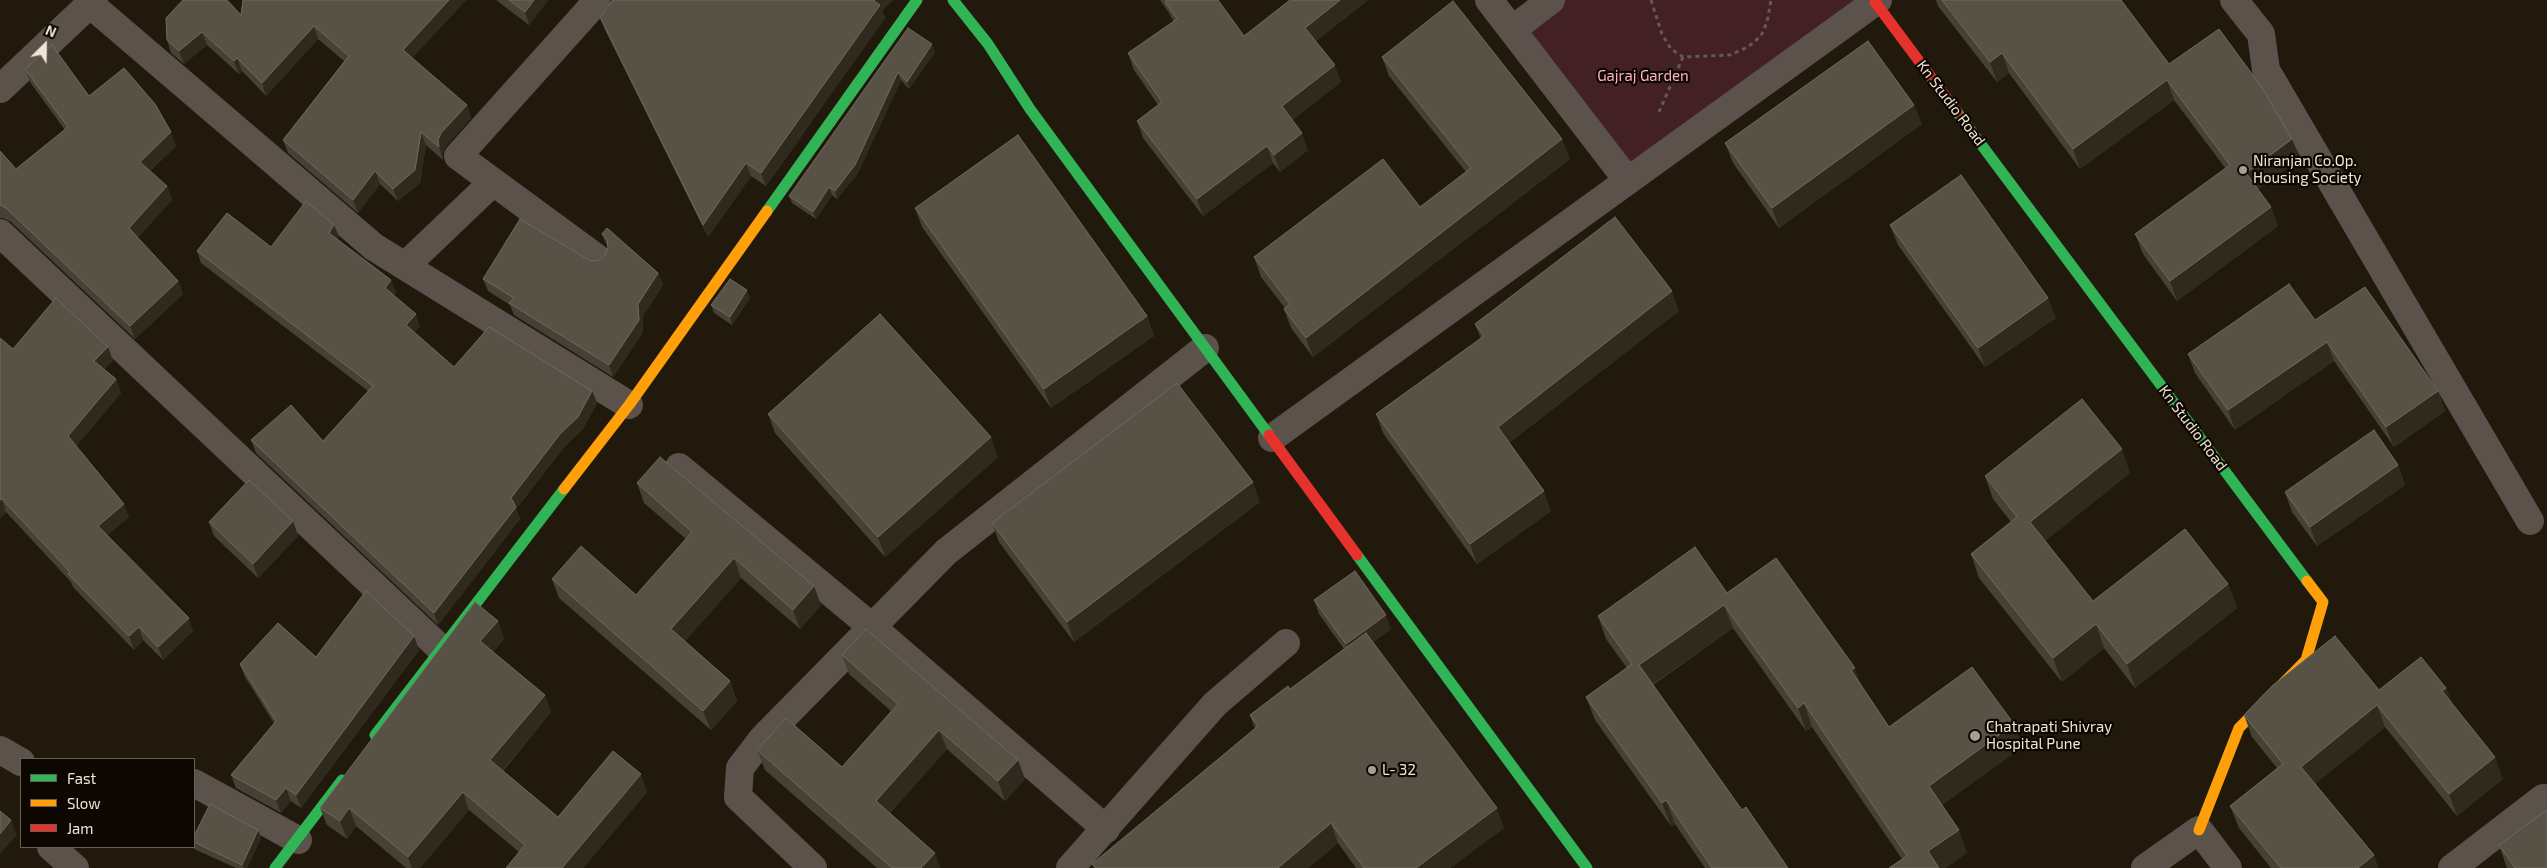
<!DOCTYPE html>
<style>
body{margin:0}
#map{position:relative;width:2547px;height:868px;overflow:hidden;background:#22190d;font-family:"Exo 2",sans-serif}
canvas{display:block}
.legend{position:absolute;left:20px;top:758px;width:175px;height:90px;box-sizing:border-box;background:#0e0701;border:1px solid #685f56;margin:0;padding:6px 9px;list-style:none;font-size:15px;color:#efe4d6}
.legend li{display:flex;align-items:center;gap:10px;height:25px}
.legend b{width:25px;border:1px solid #685f56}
.north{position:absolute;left:20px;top:20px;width:50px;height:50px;-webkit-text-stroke:4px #0e0701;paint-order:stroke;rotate:23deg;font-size:14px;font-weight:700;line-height:20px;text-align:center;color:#efe4d6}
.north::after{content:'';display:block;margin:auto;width:18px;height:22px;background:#efe4d6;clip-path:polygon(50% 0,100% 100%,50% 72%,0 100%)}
</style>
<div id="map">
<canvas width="2547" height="868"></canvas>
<ul class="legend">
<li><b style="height:6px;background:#30b455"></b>Fast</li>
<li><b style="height:6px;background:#ff9f0a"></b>Slow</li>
<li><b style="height:6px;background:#e5322d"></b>Jam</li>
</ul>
<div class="north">N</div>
</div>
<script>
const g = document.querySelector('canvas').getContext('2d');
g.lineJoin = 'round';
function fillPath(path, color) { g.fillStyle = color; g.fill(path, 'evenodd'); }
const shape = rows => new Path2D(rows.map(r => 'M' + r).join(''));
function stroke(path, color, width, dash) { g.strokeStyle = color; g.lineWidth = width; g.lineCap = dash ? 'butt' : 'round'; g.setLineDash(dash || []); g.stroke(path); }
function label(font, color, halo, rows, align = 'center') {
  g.font = font + ' "Exo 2",sans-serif'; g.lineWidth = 4.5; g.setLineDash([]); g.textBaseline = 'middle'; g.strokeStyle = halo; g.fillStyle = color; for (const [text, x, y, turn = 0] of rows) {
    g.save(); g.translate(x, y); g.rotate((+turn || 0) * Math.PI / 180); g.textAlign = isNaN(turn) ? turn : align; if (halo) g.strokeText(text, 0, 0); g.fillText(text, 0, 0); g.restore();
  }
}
const green = shape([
 [1551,0,1878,0,1628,181,1512,30]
]);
const path = shape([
 [1651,0,1662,34,1671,49,1683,57,1730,55,1748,47,1761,36,1767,22,1771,0],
 [1659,112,1683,57]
]);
const street = shape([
 [1489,0,1628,181],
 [2234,0,2261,34,2266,70,2530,521],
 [90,4,374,247,629,405],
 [1512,30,1551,0],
 [0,89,94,0],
 [0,233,440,648],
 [597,258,458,156,598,0],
 [405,266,493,182],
 [1272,438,1878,0],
 [679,467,872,627,1106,829],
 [0,750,21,762],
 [194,783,298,840],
 [51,847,75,868],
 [813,868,738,797,740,768,763,738,946,552,1205,348],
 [1070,868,1215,704,1286,643],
 [2145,868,2199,830,2228,868],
 [2452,868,2543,798]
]);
const fast = shape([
 [953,0,988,44,1030,109,1269,435],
 [1957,112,2307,581],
 [767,211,917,0],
 [1357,555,1587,868],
 [375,735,564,489],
 [275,868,342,780]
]);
const slow = shape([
 [564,489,629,405,767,211],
 [2199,830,2239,728,2306,660,2323,602,2307,581]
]);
const jam = shape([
 [1875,2,1957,112],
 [1269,435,1357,555]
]);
const wall = shape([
 [243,0,466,0,412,58,467,105,471,118,446,146,443,153,443,160,426,145,420,183,398,201,380,184,358,213,288,153,283,140,344,61,318,39,266,96,242,71,239,74,207,45,184,64,171,53,167,40,241,15],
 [496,0,548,0,529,25],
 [609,0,893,0,882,10,885,18,766,186,751,176,708,237,605,30,600,17,610,3],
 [1160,0,1218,0,1244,36,1290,0,1368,0,1316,41,1341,82,1292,120,1308,150,1280,172,1273,163,1203,216,1143,138,1137,121,1158,105,1134,70,1128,53,1174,22,1169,13],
 [1936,0,2121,0,2169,64,2292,139,2300,158,2258,189,2278,226,2177,301,2143,254,2135,234,2226,169,2174,100,2080,169,2009,73,1997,82,1938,6],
 [908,28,935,52,909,89,901,80,858,173,837,199,832,195,816,219,792,203,789,196],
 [1382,57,1570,159,1313,357,1291,328,1284,309,1285,308,1261,277,1254,257,1420,207,1466,172,1389,76],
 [25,69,89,96,176,146,150,171,167,186,172,200,137,238,178,281,183,294,135,339,11,222,3,218,0,218,0,151,16,169,65,130,30,82],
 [1922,124,1779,228,1733,163,1725,143],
 [915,208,1147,316,1154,336,1051,408,922,227],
 [334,225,339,237,337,239,396,292,394,295,420,326,414,332,454,367,592,391,597,403,583,429,565,446,516,509,520,519,438,625,256,453,251,440,323,441,368,391,201,263,197,251,271,247],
 [1890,225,2056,318,1985,367,1898,245],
 [602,234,658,273,663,285,643,316,643,332,613,377,514,315,510,305,488,291,483,279,599,260,605,255,608,248],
 [750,298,732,325,714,313,711,305],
 [1679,311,1509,443,1551,511,1477,564,1383,433,1376,414,1481,339,1475,324],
 [2315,320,2438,391,2445,411,2394,447,2334,361,2235,430,2195,373,2188,354],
 [108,347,113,361,104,369,116,379,121,393,76,446,129,517,107,535,193,631,163,660,143,640,134,650,73,587,71,582,6,512,0,518,13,349],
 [768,414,998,457,885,557,775,433],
 [2398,465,2405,485,2317,546,2292,512,2285,492],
 [2130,473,2045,541,2093,601,2228,584,2237,608,2135,688,2104,648,2062,682,1979,578,1971,554,2011,522,1993,499,1985,476],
 [637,483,821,605,800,629,741,578,685,641,730,681,737,701,711,730,559,598,552,579,636,595,686,539,644,503],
 [1260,502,1074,642,999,542,992,523],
 [293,521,298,536,258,578,214,536,209,522],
 [1727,593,1861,685,1889,727,2014,724,2022,747,1942,805,1967,853,1902,859,1812,727,1806,731,1733,628,1653,685,1742,810,1788,868,1705,868,1675,824,1671,826,1595,720,1586,697,1627,668,1606,639,1598,616],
 [1314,600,1391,629,1373,642,1504,828,1450,868,1356,868,1338,843,1308,868,1094,868,1092,864,1255,729,1250,715,1290,689,1344,649,1319,614],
 [498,621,504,639,493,652,551,712,503,771,558,817,647,792,583,868,506,868,519,852,469,810,420,868,406,868,356,826,347,839,327,825,320,808],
 [419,650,301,808,291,801,281,813,236,788,231,775,274,723,245,677,240,664],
 [842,655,1025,779,1005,801,947,749,890,813,941,868,877,868,765,770,757,750,842,767,891,711,849,674],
 [2446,688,2452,704,2503,779,2457,816,2385,727,2315,784,2374,855,2378,868,2271,868,2239,828,2230,806,2277,768,2252,737,2244,715,2379,690],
 [194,836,261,838,247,868,236,868,194,849],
 [2499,845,2547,868,2507,868]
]);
const shadedWall = shape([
 [449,0,466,0,408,62,403,50],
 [534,0,548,0,529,25,525,12],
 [875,0,893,0,882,10,885,18,766,186,761,173],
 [1340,0,1368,0,1311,45,1305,28],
 [314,26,318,39,266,96,262,83],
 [202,32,207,45,184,64,179,51],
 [932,44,935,52,909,89,907,82],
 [2002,53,2009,73,1997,82,1990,62],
 [237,58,242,71,239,74,234,61],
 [1335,65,1341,82,1288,124,1282,106],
 [898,72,901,80,858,173,837,199,835,191],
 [2167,80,2174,100,2080,169,2073,149],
 [467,105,471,118,446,146,443,153,443,160,439,147,438,140,441,133],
 [1914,105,1922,124,1779,228,1772,208],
 [171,132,176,146,145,175,140,162],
 [421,132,426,145,420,183,398,201,393,189],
 [1302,133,1308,150,1280,172,1274,155],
 [1562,139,1570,159,1313,357,1306,338],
 [2292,139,2300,158,2253,193,2246,173],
 [1267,146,1273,163,1203,216,1197,199],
 [746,163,751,176,708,237,703,225],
 [375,171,380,184,358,213,353,200],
 [167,186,172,200,134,242,129,228],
 [829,187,832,195,816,219,813,212],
 [2271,207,2278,226,2177,301,2170,281],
 [334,225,339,237,333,245,329,233],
 [658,273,663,285,643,316,643,332,613,377,609,365,638,304],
 [391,280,396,292,390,300,385,288],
 [178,281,183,294,135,339,130,326],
 [747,290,750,298,732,325,730,317],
 [1672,291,1679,311,1505,446,1498,427],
 [2048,298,2056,318,1985,367,1978,348],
 [416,314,420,326,410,337,406,325],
 [1147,316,1154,336,1051,408,1044,389],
 [2327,342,2334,361,2235,430,2228,410],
 [108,347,113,361,99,374,94,361],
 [116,379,121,393,73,450,68,436],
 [592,391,597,403,583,429,565,446,516,509,520,519,438,625,434,613,511,498],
 [2438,391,2445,411,2394,447,2386,427],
 [991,437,998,457,885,557,878,537],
 [2122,449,2130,473,2039,546,2030,522],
 [2398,465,2405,485,2317,546,2310,527],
 [1253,482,1260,502,1074,642,1067,622],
 [1544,491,1551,511,1477,564,1470,544],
 [2,499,6,512,0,518,0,500],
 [124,504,129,517,103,539,98,526],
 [293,521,298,536,258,578,253,564],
 [734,558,741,578,678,649,671,629],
 [2228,584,2237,608,2135,688,2127,664],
 [814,586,821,605,800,629,793,610],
 [1724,605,1733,628,1647,688,1639,665],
 [1386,615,1391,629,1351,658,1346,644],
 [189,618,193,631,163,660,158,647],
 [498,621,504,639,487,659,480,641],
 [2096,624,2104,648,2062,682,2053,658],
 [139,627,143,640,134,650,129,636],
 [414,636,419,650,301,808,296,795],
 [1855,668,1863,691,1851,670],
 [730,681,737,701,711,730,703,711],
 [2446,688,2454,710,2442,691],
 [545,695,551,712,496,778,490,760],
 [1804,703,1812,727,1806,731,1798,708],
 [2377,705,2385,727,2309,789,2301,767],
 [2014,724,2022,747,1937,809,1929,786],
 [939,730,947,749,884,820,876,801],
 [2495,757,2503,779,2457,816,2449,794],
 [1018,760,1025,779,1005,801,998,781],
 [641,774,647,792,583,868,562,868],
 [286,788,291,801,281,813,276,800],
 [463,792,469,810,420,868,412,868,408,857],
 [1666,800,1675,824,1671,826,1662,803],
 [349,808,356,826,347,839,340,821],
 [1497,808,1504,828,1450,868,1416,868],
 [11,820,17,835,0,854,0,834],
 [1331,823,1338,843,1308,868,1278,868],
 [258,830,261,838,247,868,244,868,242,865],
 [1959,830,1967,853,1946,868,1934,868,1928,851],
 [935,853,941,868,921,868],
 [2374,855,2378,868,2358,868]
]);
const building = shape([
 [183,0,227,0,241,15,243,0,449,0,403,50,467,105,441,133,438,140,439,147,421,132,415,170,393,189,375,171,353,200,283,140,349,56,314,26,262,83,237,58,234,61,202,32,179,51,167,40,166,18,183,0],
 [509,0,534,0,525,12,509,0],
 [613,0,875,0,874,1,880,5,761,173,746,163,703,225,600,17,613,0],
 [1166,0,1218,0,1244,36,1290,0,1340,0,1305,28,1335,65,1282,106,1302,133,1274,155,1267,146,1197,199,1137,121,1162,102,1128,53,1177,19,1165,2,1167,1,1166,0],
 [1942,0,2121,0,2169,64,2219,29,2263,89,2292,139,2246,173,2271,207,2170,281,2135,234,2230,165,2167,80,2073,149,2002,53,1990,62,1942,0],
 [1453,1,1562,139,1306,338,1284,309,1290,304,1254,257,1383,159,1420,207,1471,168,1382,57,1453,1],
 [908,28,932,44,907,82,898,72,855,165,835,191,829,187,813,212,789,196,908,28],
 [1868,41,1914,105,1772,208,1725,143,1868,41],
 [52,45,89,96,124,68,155,104,171,132,140,162,167,186,129,228,178,281,130,326,6,208,0,205,0,151,16,169,68,127,25,69,52,45],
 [1018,135,1147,316,1044,389,915,208,1018,135],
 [1961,175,2048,298,1978,348,1890,225,1961,175],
 [306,201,334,225,329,233,391,280,385,288,416,314,406,325,454,367,489,327,592,391,578,417,560,434,511,498,516,507,434,613,251,440,291,405,323,441,373,386,197,251,227,213,271,247,306,201],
 [1615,217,1672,291,1498,427,1544,491,1470,544,1376,414,1484,336,1475,324,1615,217],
 [520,219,591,261,599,260,605,255,608,247,607,240,602,234,607,228,658,273,638,304,639,320,609,365,509,303,514,298,483,279,520,219],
 [730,279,747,290,730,317,711,305,730,279],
 [2289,284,2315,320,2365,287,2438,391,2386,427,2327,342,2228,410,2188,354,2289,284],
 [56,298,108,347,94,361,116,379,68,436,124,504,98,526,189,618,158,647,139,627,129,636,68,574,70,572,2,499,0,500,0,338,13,349,56,298],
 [880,314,991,437,878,537,768,414,880,314],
 [1177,383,1253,482,1067,622,992,523,1177,383],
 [2082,399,2122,449,2030,522,2093,601,2185,529,2228,584,2127,664,2096,624,2053,658,1971,554,2017,517,1985,476,2082,399],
 [2374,430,2398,465,2310,527,2285,492,2374,430],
 [660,457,814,586,793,610,734,558,671,629,730,681,703,711,552,579,581,546,636,595,692,532,637,483,660,457],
 [249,480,293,521,253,564,209,522,249,480],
 [1695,547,1727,593,1776,558,1855,668,1851,670,1889,727,1972,667,2014,724,1929,786,1959,830,1928,851,1939,868,1889,868,1907,856,1804,703,1798,708,1724,605,1639,665,1742,810,1746,807,1788,868,1712,868,1666,800,1662,803,1586,697,1632,664,1598,616,1695,547],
 [1355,571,1386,615,1346,644,1314,600,1355,571],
 [366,591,414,636,296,795,286,788,276,800,231,775,276,721,240,664,278,623,316,657,366,591],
 [475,602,498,621,480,641,545,695,490,760,558,817,613,751,641,774,562,868,506,868,525,845,463,792,408,857,349,808,340,821,320,808,475,602],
 [866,629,1018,760,998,781,939,730,876,801,935,853,921,868,892,868,757,750,786,718,842,767,898,704,842,655,866,629],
 [1366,633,1497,808,1416,868,1364,868,1331,823,1278,868,1096,868,1092,864,1258,726,1250,715,1288,686,1290,689,1366,633],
 [2335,636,2379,690,2421,657,2446,688,2442,691,2495,757,2449,794,2377,705,2301,767,2374,855,2358,868,2281,868,2230,806,2283,764,2244,715,2272,686,2335,636],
 [210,804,258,830,242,865,194,842,194,836,210,804],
 [2547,810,2547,868,2515,868,2499,845,2547,810],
 [0,811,11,820,0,834,0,811]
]);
const markers = [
 [2243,170,5,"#a79d90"],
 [1975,736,6,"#a79d90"],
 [1372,770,5,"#a79d90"]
];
const parkNames = [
 ["Gajraj Garden",1643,76]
];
const streetNames = [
 ["Kn Studio Road",1951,103,53],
 ["Kn Studio Road",2193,428,53]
];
const poiNames = [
 ["Niranjan Co.Op.",2253,161],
 ["Housing Society",2253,178],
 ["Chatrapati Shivray",1986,727],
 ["Hospital Pune",1986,744],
 ["L- 32",1382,770]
];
fillPath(green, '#432024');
stroke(path, '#635a54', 3, [4, 4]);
stroke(street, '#5b524c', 28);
stroke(fast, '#30b455', 11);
stroke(slow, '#ff9f0a', 11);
stroke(jam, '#e5322d', 11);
fillPath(wall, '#464035');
fillPath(shadedWall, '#30291e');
fillPath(building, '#585246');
stroke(building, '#70695d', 1);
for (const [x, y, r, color] of markers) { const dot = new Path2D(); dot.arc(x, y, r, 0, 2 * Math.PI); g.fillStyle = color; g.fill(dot); stroke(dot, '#0e0701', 2); }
label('15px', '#fdb3be', '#0e0701', parkNames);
label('15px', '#efe4d6', '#0e0701', streetNames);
label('15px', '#efe4d6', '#0e0701', poiNames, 'left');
</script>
